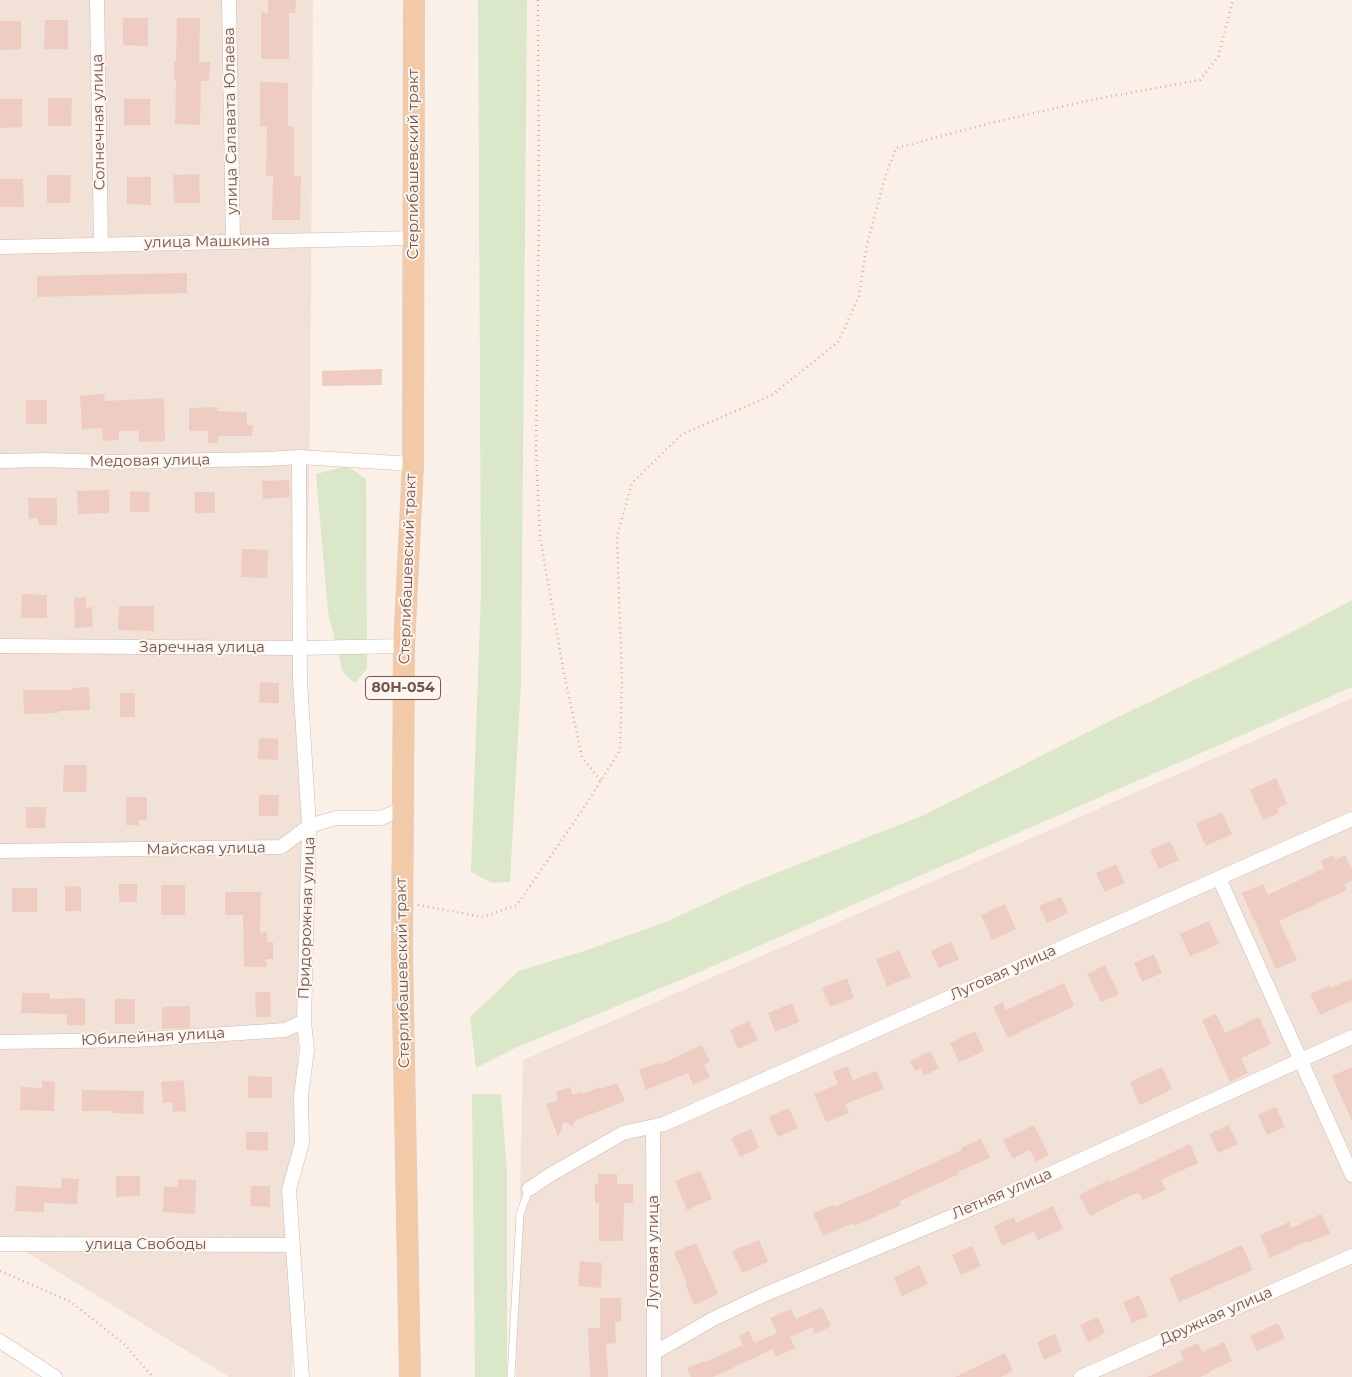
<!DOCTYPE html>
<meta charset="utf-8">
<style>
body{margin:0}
canvas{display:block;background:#fbf0e8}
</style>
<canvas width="1352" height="1377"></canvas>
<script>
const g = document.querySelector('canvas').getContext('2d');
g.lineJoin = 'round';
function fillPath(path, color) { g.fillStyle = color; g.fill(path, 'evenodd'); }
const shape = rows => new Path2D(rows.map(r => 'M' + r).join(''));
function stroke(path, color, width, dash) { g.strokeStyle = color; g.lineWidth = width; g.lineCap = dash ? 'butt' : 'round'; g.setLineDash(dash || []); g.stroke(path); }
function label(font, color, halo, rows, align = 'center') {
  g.font = font + ' Montserrat,sans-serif'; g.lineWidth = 4; g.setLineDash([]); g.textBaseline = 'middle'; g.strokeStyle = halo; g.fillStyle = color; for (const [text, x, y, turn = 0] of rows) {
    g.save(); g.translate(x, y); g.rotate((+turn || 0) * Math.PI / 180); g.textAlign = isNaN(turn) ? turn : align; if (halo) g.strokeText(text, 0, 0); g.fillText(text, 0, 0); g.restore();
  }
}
const residential = shape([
 [0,0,313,0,310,425,292,1377,229,1377,0,1236],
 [1352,698,1352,1377,516,1377,523,1060]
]);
const green = shape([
 [478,0,527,0,521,682,510,882,492,883,471,872,481,592],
 [347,466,366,479,367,669,355,683,343,673,328,612,316,474],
 [1352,600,1352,687,690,976,515,1048,476,1068,470,1017,519,971,584,951,666,922,746,885,924,815,1110,721,1275,641],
 [472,1094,501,1094,507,1173,507,1377,475,1377]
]);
const building = shape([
 [268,0,296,0,295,13,289,13,289,59,261,59,261,12,268,13],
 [123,18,148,18,148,46,123,45],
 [177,18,200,18,199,62,210,62,209,81,201,81,200,125,175,124,176,80,174,80,174,62,176,62],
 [45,20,68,20,68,49,44,49],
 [0,21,21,21,21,49,0,50],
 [260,82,288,83,288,126,294,127,294,176,301,176,300,220,272,220,273,176,266,176,267,126,260,126],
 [48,98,72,98,71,126,48,126],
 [0,99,22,99,22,127,0,128],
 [124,99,150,99,150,125,124,125],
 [199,174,200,203,174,203,173,175],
 [47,175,71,175,70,203,47,203],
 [127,177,151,177,151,205,127,204],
 [0,179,23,179,24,207,0,207],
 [187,273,187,293,37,297,37,276],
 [382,369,382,385,322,386,322,371],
 [104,394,105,401,164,398,165,441,139,442,139,431,119,431,119,440,103,441,102,428,82,429,80,396],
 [26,400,47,400,47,424,26,424],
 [217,407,217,411,247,412,247,425,253,425,252,436,218,436,218,443,208,443,208,431,189,431,189,408],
 [289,480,290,497,263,499,262,481],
 [109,490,109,513,78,514,77,491],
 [130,491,150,492,149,512,130,512],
 [195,492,215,492,215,513,195,513],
 [28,498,57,498,57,525,38,525,38,518,29,519],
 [242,549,268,550,267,578,241,577],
 [22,594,47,595,47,618,21,618],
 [86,597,86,608,92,607,93,627,75,628,74,598],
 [119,606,154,606,154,631,118,630],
 [260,682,279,683,279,703,259,703],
 [89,687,90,710,58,711,58,713,24,714,23,690,73,690,72,688],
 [120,693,135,693,135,717,120,717],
 [259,738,278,739,278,760,258,759],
 [64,765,87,765,86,792,63,792],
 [1276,778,1287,804,1277,808,1279,813,1263,820,1250,790],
 [259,795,279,795,278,816,259,816],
 [126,797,147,797,147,820,139,820,139,825,126,825],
 [26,807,46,807,45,828,26,828],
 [1222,812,1232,834,1206,846,1196,824],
 [1170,841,1179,860,1159,869,1150,850],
 [1333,855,1336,860,1345,855,1352,869,1352,880,1344,884,1347,890,1279,921,1297,960,1276,969,1242,893,1263,884,1268,895,1324,868,1321,861],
 [1116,864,1125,883,1105,892,1096,873],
 [119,884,137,884,137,902,119,902],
 [161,885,185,885,185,915,161,915],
 [65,886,81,887,81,911,65,911],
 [12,888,37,888,37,912,12,912],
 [225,892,261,892,260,933,267,932,267,942,273,942,273,959,266,959,267,967,244,967,243,915,225,915],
 [1061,897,1068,913,1047,923,1039,906],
 [1005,904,1016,929,992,940,981,915],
 [1209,921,1219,944,1190,956,1180,934],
 [951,942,959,959,939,968,931,951],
 [899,950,911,977,887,986,876,960],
 [1154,954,1162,973,1142,982,1134,963],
 [1105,965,1119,994,1101,1002,1087,974],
 [847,978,854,998,830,1007,822,988],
 [1352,979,1352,1000,1320,1015,1310,994,1330,985,1331,988],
 [1064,983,1074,1006,1008,1038,993,1007,1003,1002,1006,1010],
 [255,992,270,992,271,1017,256,1017],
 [22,993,50,993,50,999,85,998,85,1025,67,1025,67,1014,21,1013],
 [115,999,135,999,135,1024,115,1024],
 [792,1003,799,1022,775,1032,768,1013],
 [190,1006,190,1028,162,1029,162,1007],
 [1216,1014,1225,1033,1259,1017,1271,1044,1241,1058,1248,1073,1230,1082,1202,1020],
 [749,1021,758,1040,738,1049,730,1030],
 [975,1031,984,1051,959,1062,950,1043],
 [702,1045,710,1062,704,1065,710,1077,693,1085,688,1073,646,1090,639,1070,658,1063,659,1065],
 [930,1051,939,1068,924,1076,921,1068,915,1071,910,1061],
 [847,1066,853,1080,876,1071,884,1089,845,1104,849,1113,826,1122,814,1094,838,1084,833,1072],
 [1162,1067,1172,1089,1140,1105,1130,1082],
 [1352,1067,1352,1121,1332,1076],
 [248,1076,272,1077,272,1098,248,1098],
 [184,1080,186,1111,173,1112,172,1102,163,1103,161,1082],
 [42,1081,55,1082,54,1111,20,1110,21,1087,42,1088],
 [617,1083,625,1101,576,1120,573,1126,564,1122,558,1137,546,1104,558,1100,556,1092,570,1087,573,1095,581,1092,582,1094,600,1087,601,1089],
 [82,1090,144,1091,143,1114,113,1113,113,1111,82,1111],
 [1276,1107,1285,1127,1267,1135,1258,1115],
 [789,1108,798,1128,778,1137,769,1117],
 [1034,1125,1049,1155,1036,1162,1030,1150,1013,1159,1003,1140],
 [1229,1125,1238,1144,1218,1153,1209,1134],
 [751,1129,759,1148,740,1157,731,1138],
 [246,1132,268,1132,268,1151,246,1150],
 [981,1139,990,1158,958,1172,959,1174,900,1201,901,1205,854,1226,853,1223,823,1236,813,1213,833,1205,834,1207,872,1191,962,1150,961,1148],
 [1190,1144,1198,1163,1161,1180,1166,1190,1143,1200,1139,1193,1131,1195,1090,1216,1079,1195,1109,1180,1110,1182],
 [700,1171,712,1199,687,1210,675,1181],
 [598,1174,617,1174,617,1184,633,1184,633,1203,624,1203,623,1241,599,1241,599,1203,595,1203,595,1184,598,1184],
 [116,1176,140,1176,140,1196,116,1197],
 [62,1178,79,1179,77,1204,44,1203,44,1212,15,1211,16,1186,61,1188],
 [178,1179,196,1180,195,1214,163,1212,164,1187,178,1187],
 [251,1186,270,1186,270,1207,250,1206],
 [1053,1206,1063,1229,1038,1240,1034,1231,1002,1246,994,1226,1014,1217,1016,1223],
 [1321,1214,1330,1233,1308,1243,1307,1241,1270,1258,1260,1235,1289,1222,1292,1228],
 [759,1240,768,1262,742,1273,732,1251],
 [696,1243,718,1294,694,1305,685,1284,687,1283,674,1252],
 [1242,1245,1253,1270,1179,1302,1169,1278],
 [972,1246,981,1266,961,1275,952,1255],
 [580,1261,602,1263,601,1288,578,1286],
 [919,1265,928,1284,902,1296,894,1278],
 [1139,1295,1148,1316,1132,1323,1123,1302],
 [600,1298,621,1298,621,1322,615,1322,616,1343,606,1344,608,1377,590,1377,588,1328,600,1328],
 [822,1307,831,1326,815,1334,812,1327,790,1337,795,1348,776,1357,773,1349,713,1377,691,1377,687,1368,705,1361,706,1362,743,1345,739,1336,749,1331,754,1343,777,1333,770,1318,791,1309,796,1319],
 [1098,1317,1105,1333,1088,1342,1080,1325],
 [1278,1323,1285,1338,1257,1351,1250,1336],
 [1055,1334,1062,1351,1044,1360,1037,1342],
 [1224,1342,1232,1361,1210,1371,1211,1372,1200,1377,1147,1377,1184,1360,1180,1351,1198,1343,1202,1352],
 [1005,1353,1013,1371,1001,1377,955,1377]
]);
const path = shape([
 [538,0,539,210,536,451,540,537,564,674,582,757,601,781],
 [418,905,483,917,517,905,585,806,620,750,622,681,617,536,632,483,681,435,772,395,838,342,859,296,867,244,886,174,896,148,995,122,1086,101,1200,80,1218,57,1233,0],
 [0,1271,71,1302,123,1343,153,1377]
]);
const lane = shape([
 [511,1377,520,1214,529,1189]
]);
const street = shape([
 [97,0,101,245],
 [229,0,233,242],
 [0,247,413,238],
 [299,457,300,679,309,826,304,1021,307,1050,301,1096,302,1143,289,1190,302,1377],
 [0,461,44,460,107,462,266,459,299,457,413,464],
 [0,646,300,648,404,646],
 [0,851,281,847,309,826,336,818,381,818,402,809],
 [1219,878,1352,1175],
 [0,1042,136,1040,285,1030,304,1021],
 [653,1128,654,1377],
 [529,1189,550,1175,623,1133,664,1124,1352,819],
 [0,1244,293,1245],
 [0,1341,55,1377],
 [654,1353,713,1319,761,1296,999,1197,1352,1037],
 [1081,1377,1352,1256]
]);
const primary = shape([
 [410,1377,402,954,404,646,413,464,414,0]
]);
const shields = [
 [403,688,75]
];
const shieldNames = [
 ["80Н-054",403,688]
];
const streetNames = [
 ["улица Салавата Юлаева",231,121,-91],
 ["Солнечная улица",99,122,-91],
 ["Стерлибашевский тракт",414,164,-90],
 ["улица Машкина",207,242,-1],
 ["Медовая улица",150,461,-1],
 ["Стерлибашевский тракт",408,569,-88],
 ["Заречная улица",202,648],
 ["Майская улица",206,849,-1],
 ["Придорожная улица",307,918,-88],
 ["Стерлибашевский тракт",403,973,-91],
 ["Луговая улица",1003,973,-24],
 ["Юбилейная улица",153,1037,-3],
 ["Летняя улица",1002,1194,-23],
 ["улица Свободы",146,1245],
 ["Луговая улица",654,1252,-90],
 ["Дружная улица",1216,1316,-24]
];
fillPath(residential, '#f2e1d7');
fillPath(green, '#dae7c8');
fillPath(building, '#eeccc2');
stroke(lane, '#ceb9b2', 8);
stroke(street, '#ceb9b2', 15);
stroke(primary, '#d8cfcd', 22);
stroke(path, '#d3afa5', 2.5, [1, 4]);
stroke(lane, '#fff', 7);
stroke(street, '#fff', 14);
stroke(primary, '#f3caa7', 21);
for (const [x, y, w] of shields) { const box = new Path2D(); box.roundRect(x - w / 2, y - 11.5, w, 23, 4); g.fillStyle = '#fdf5ee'; g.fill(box); stroke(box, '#72554e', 1); }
label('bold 14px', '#72554e', null, shieldNames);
label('15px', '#72554e', '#fdf5ee', streetNames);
</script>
